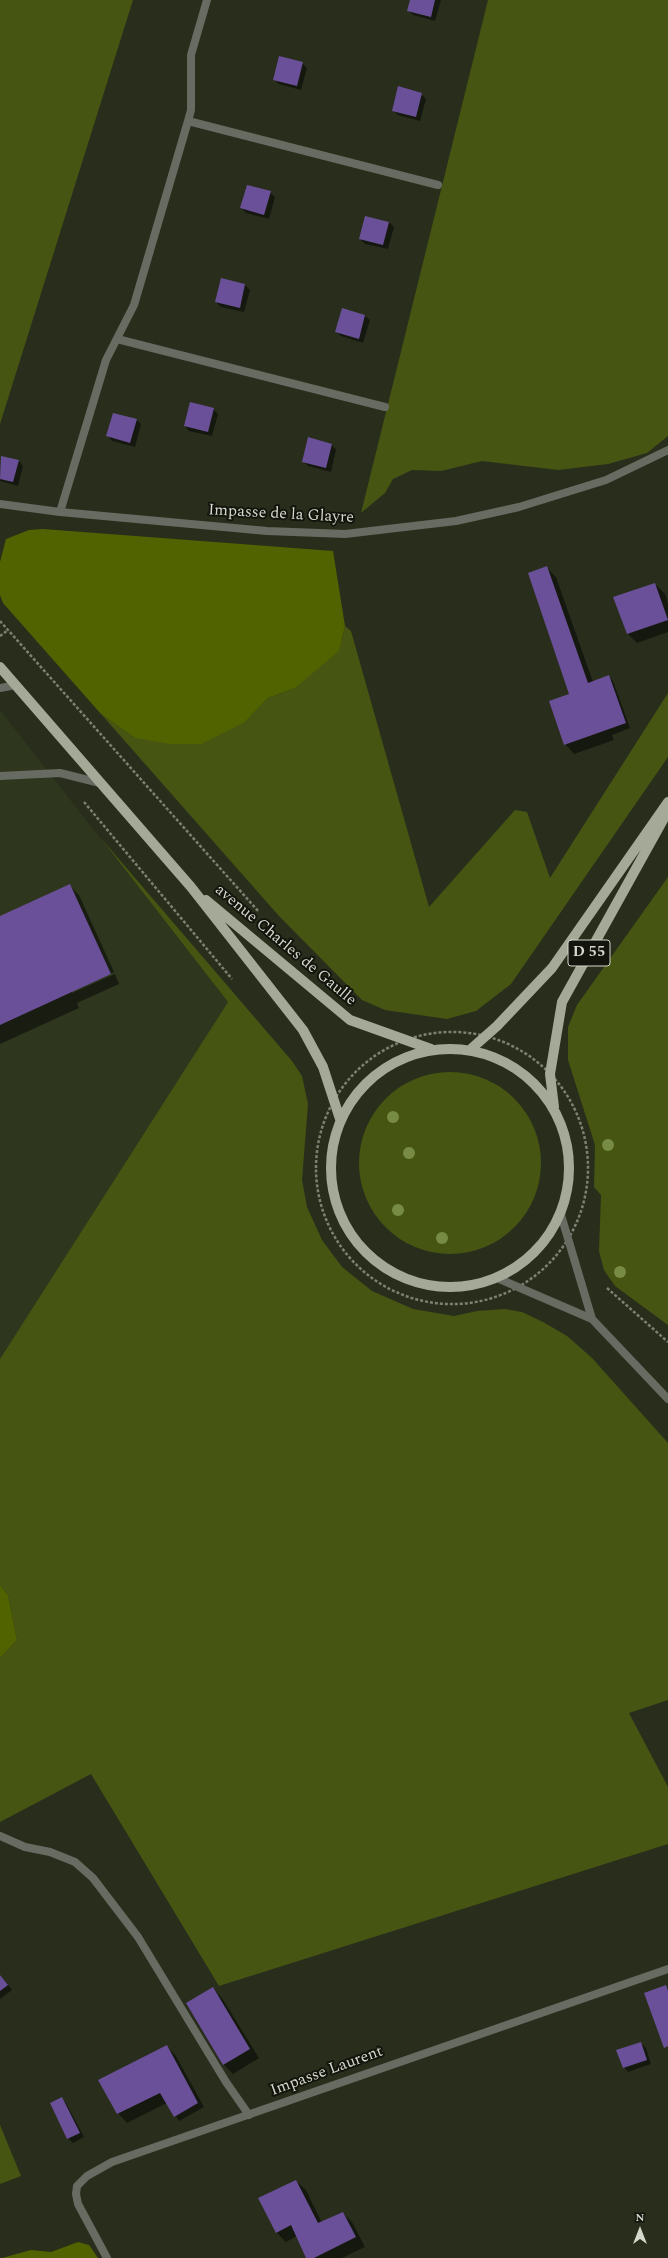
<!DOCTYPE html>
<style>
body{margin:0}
#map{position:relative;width:668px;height:2258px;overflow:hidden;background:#292e1c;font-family:Spectral,serif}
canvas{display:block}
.north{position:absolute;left:620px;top:2210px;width:40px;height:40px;-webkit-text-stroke:3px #13150d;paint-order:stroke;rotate:0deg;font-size:11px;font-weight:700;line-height:16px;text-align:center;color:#d5d8cd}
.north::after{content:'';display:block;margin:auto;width:14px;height:18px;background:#d5d8cd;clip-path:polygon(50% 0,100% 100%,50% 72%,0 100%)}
</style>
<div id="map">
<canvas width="668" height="2258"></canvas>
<div class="north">N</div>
</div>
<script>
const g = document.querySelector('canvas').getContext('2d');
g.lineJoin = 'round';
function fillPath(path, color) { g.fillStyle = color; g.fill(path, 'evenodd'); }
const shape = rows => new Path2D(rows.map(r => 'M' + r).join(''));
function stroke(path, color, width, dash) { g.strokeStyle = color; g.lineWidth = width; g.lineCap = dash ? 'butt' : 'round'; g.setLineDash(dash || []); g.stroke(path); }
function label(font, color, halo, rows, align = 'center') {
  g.font = font + ' Spectral,serif'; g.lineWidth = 4; g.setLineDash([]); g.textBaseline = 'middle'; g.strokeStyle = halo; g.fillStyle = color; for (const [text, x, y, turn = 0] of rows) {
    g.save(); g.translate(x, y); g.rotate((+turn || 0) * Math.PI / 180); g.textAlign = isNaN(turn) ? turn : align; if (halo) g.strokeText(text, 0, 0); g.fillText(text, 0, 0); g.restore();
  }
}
const built = shape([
 [0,710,228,1002,0,1359]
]);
const green = shape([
 [0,0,133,0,0,424],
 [488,0,668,0,668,436,647,453,608,464,558,470,482,461,441,471,412,470,393,479,385,493,361,513],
 [345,626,351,631,429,907,515,810,527,812,550,878,668,693,668,757,511,984,476,1011,447,1019,385,1010,362,1000,279,916,101,714,135,738,245,722,268,698,295,688,342,639],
 [99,836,292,1061,302,1076,308,1104,302,1180,307,1207,322,1240,342,1267,372,1291,413,1309,454,1316,477,1311,505,1309,522,1312,543,1322,567,1336,592,1358,668,1443,668,1700,629,1713,668,1787,668,1844,219,1986,91,1774,0,1822,0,1658,17,1640,8,1595,0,1585,0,1359,228,1002],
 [668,877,668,1325,615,1286,604,1270,599,1251,601,1195,594,1187,595,1145,568,1060,568,1027,577,1005],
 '359 1163a91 91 0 1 1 182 0a91 91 0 1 1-182 0Z',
 [0,2125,21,2176,0,2184]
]);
const forest = shape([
 [43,529,333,551,345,626,339,651,295,688,268,698,245,722,201,744,170,744,135,738,101,714,3,603,0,595,0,562,6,539,29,530],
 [0,1585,8,1595,17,1640,0,1658],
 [78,2242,89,2245,98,2258,2,2258,31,2250,51,2252]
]);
const shadow = shape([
 [411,0,441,0,435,21,413,15,408,10],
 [302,63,307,68,301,90,279,84,274,79],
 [421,94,426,99,420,121,398,115,393,110],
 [270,192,275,197,269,219,246,213,241,208],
 [366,217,389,222,394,227,388,249,365,244,360,239],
 [222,279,245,285,250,290,244,312,221,307,216,302],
 [342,309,365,316,370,320,363,343,341,336,336,332],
 [213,409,218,414,212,436,189,431,185,426],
 [136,419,141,424,135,447,112,441,108,436],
 [332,445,336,450,331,472,308,466,303,461],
 [2,457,19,461,23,466,18,486,0,481],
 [546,567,556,577,593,682,609,676,613,681,630,728,612,735,614,740,574,754,565,744,570,695],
 [655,584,665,594,668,604,668,632,637,643,627,633],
 [70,886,79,895,114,972,72,991,72,993,115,974,119,984,77,1003,79,1008,0,1044,0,917],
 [0,1975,12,1990,0,1999],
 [213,1988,222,1998,259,2058,233,2074,224,2065,187,2003],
 [641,2043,646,2048,651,2064,628,2072,624,2067],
 [167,2046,176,2056,204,2107,179,2121,167,2103,127,2123,118,2113],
 [62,2098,66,2103,84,2137,73,2143,68,2138],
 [296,2181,306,2190,322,2223,343,2213,352,2222,365,2247,342,2258,307,2258,297,2236,286,2242,276,2232]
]);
const building = shape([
 [410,0,435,0,431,17,407,11],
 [279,56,303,62,297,86,273,80],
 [398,86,422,93,416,117,392,111],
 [247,185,271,191,264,215,240,208],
 [365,216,389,222,383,245,359,239],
 [221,278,245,284,240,308,215,302],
 [342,308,365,315,359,339,335,332],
 [190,402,214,408,208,432,184,426],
 [113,413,137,419,130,443,106,436],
 [308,437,332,444,326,468,302,462],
 [1,456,19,460,13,482,0,479],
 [547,566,588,683,609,675,626,723,564,745,549,701,569,694,528,573],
 [655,583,668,620,627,634,613,597],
 [70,884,111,974,0,1025,0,916],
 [0,1975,8,1985,0,1991],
 [666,1985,668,1991,668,2046,664,2048,644,1993],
 [213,1987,250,2049,223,2065,186,2003],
 [641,2042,647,2060,623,2068,616,2050],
 [167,2045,198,2103,174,2117,160,2093,117,2114,98,2080],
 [62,2097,80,2133,67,2139,50,2103],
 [296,2180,318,2223,343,2212,356,2237,314,2258,306,2258,291,2225,276,2233,258,2198]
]);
const path = shape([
 [0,621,259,912],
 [0,636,8,630],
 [84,802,232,979],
 '316 1168a136 136 0 1 1 272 0a136 136 0 1 1-272 0Z',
 [607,1288,668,1342]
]);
const service = shape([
 [188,121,438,185],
 [117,339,385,407],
 [60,512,106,360,134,305,188,121,191,110,191,55,207,0],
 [0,1836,25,1847,50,1852,75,1862,93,1878,138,1937,226,2082,249,2115]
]);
const minor = shape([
 [0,504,60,512,267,531,345,534,456,521,519,507,606,480,668,450],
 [0,688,16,685],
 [0,776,60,773,100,783],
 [107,2258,78,2204,76,2194,77,2186,87,2176,112,2162,668,1969]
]);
const tertiary = shape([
 [561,1215,592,1319],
 [497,1278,592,1319,668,1399]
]);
const primary = shape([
 [0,667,191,887,303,1030,323,1067,340,1119],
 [206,900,350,1020,431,1049],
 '331 1168a119 119 0 1 1 238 0a119 119 0 1 1-238 0Z',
 [471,1049,497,1026,552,968,668,802],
 [554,1107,550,1074,562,1002,668,811]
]);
const trees = [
 [393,1117],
 [608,1145],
 [409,1153],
 [398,1210],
 [442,1238],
 [620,1272]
];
const shields = [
 [589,953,42]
];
const shieldNames = [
 ["D 55",589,953]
];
const streetNames = [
 ["Impasse de la Glayre",281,515,3],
 ["avenue Charles de Gaulle",285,946,40],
 ["Impasse Laurent",327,2072,-20]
];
fillPath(built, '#2f361e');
fillPath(green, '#465512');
fillPath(forest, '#506300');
fillPath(shadow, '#0007');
fillPath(building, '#6a5098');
stroke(path, '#7d8173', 2.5, [3, 2]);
stroke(service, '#686b62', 8);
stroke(minor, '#686b62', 8);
stroke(tertiary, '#686b62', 8);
stroke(primary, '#a4aa97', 10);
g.fillStyle = '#788b45';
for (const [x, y] of trees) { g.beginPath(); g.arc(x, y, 6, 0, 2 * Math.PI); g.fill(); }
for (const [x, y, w] of shields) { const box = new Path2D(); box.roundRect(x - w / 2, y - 13, w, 26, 3); g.fillStyle = '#13150d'; g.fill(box); stroke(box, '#d5d8cd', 1); }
label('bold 15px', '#d5d8cd', null, shieldNames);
label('16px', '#d5d8cd', '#13150d', streetNames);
</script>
